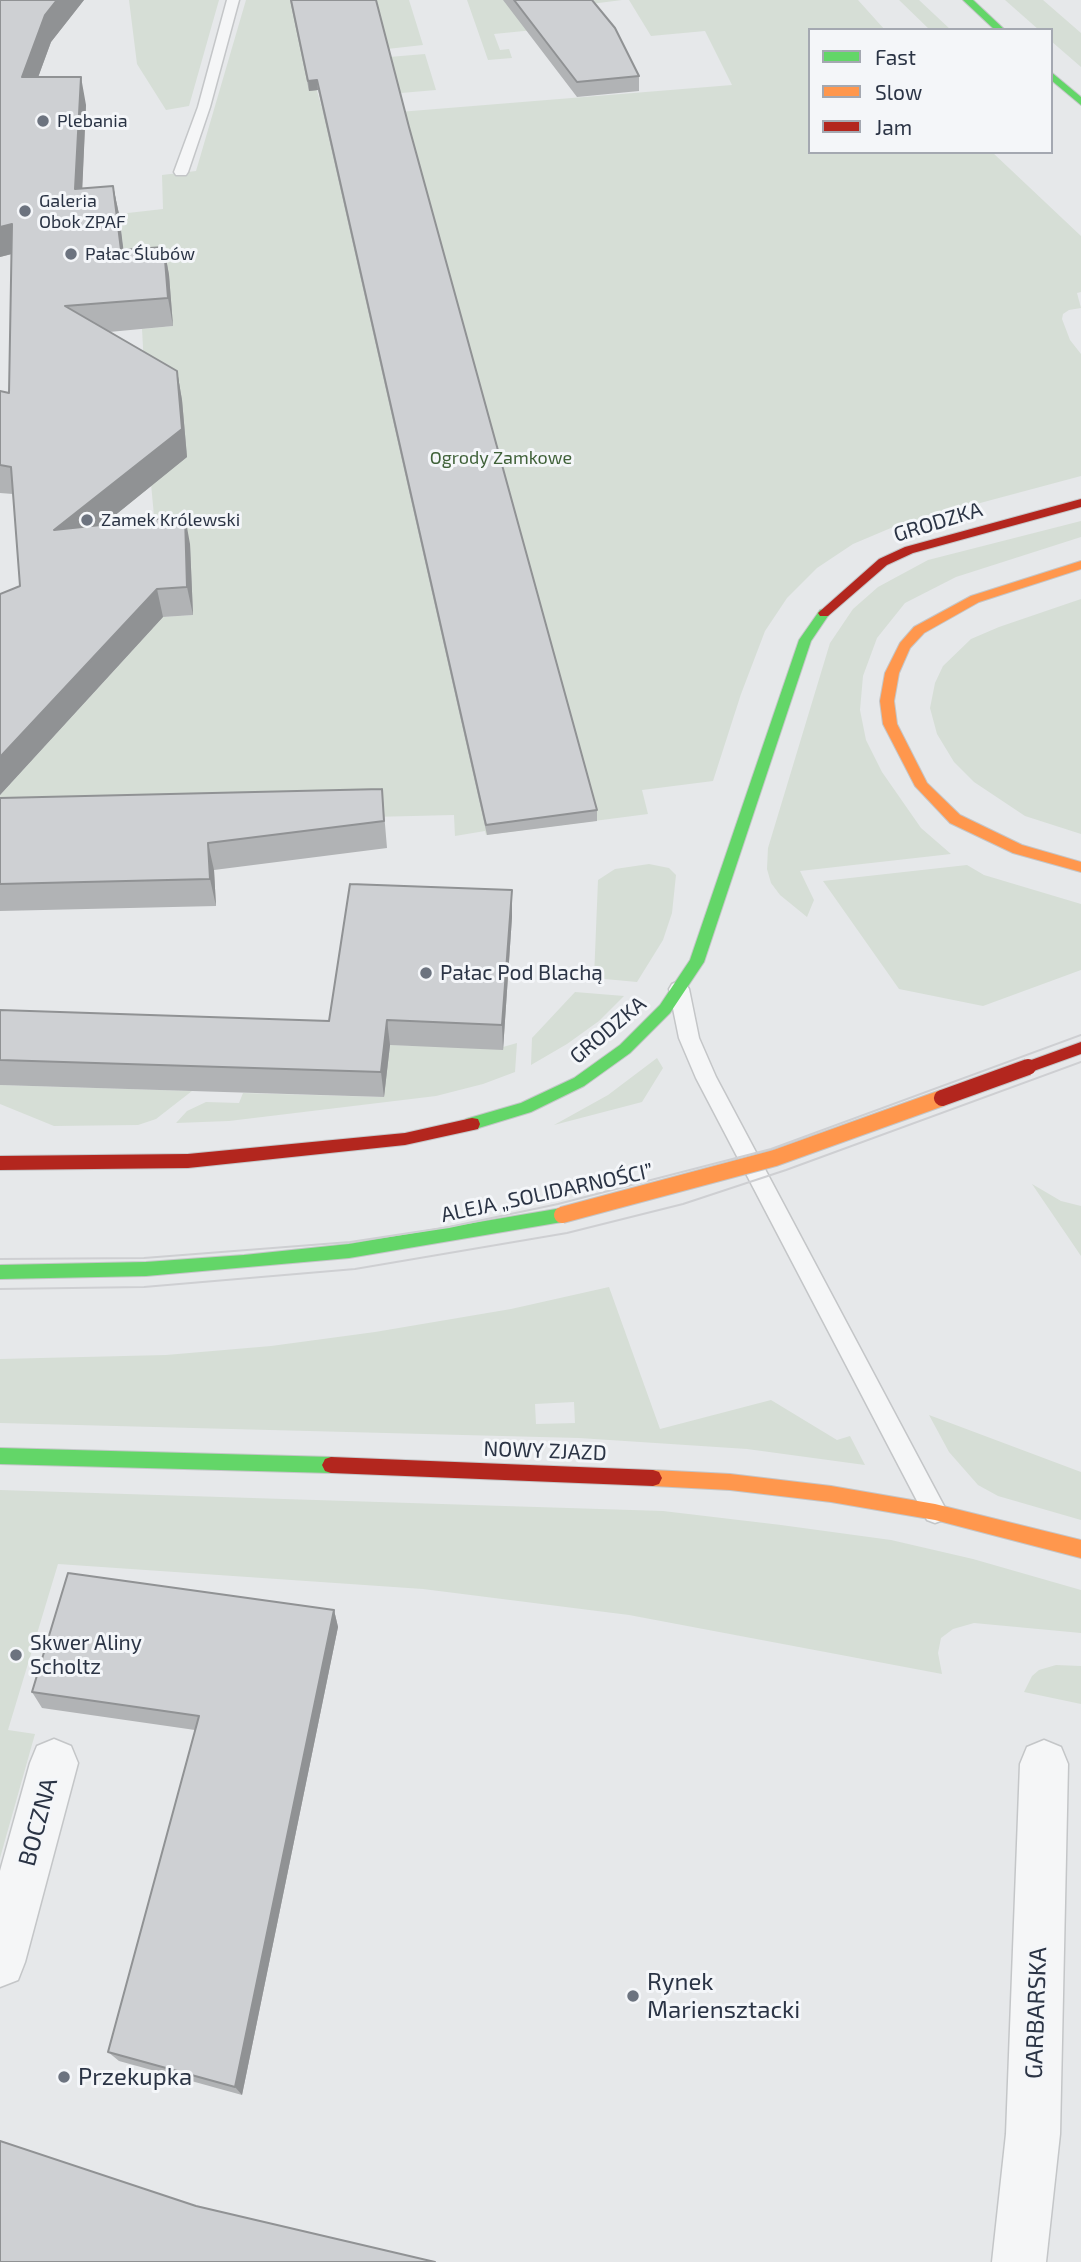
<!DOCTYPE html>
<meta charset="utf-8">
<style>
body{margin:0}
#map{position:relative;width:1081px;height:2262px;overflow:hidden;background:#e6e8ea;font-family:"Exo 2",sans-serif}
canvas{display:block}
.legend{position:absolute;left:808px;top:28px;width:245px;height:126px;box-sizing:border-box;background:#f4f6f9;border:2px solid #a4a8b1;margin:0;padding:9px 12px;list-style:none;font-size:21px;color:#2b3445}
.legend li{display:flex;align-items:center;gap:14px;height:35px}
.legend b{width:35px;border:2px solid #a4a8b1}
</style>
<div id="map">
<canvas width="1081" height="2262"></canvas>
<ul class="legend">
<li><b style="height:9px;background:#63d668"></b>Fast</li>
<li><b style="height:9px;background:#ff974d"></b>Slow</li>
<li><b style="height:9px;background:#b3261e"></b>Jam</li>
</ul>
</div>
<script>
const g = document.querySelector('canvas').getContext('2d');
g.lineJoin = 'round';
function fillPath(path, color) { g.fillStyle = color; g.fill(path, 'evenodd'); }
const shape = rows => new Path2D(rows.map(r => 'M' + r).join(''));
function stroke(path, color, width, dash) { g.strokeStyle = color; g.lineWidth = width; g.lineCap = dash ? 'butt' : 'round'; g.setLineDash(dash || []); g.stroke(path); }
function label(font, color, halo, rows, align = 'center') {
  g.font = font + ' "Exo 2",sans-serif'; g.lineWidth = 6; g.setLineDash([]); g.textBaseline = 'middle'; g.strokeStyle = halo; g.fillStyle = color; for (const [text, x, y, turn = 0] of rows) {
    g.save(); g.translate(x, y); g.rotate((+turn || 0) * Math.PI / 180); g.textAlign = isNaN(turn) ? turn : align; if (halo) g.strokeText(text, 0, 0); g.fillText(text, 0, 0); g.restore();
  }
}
const green = shape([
 [129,0,219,0,189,106,166,110,137,64],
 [246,0,290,0,325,118,732,85,705,31,651,36,629,0,858,0,885,30,810,30,810,152,992,152,1081,236,1081,292,1077,293,1081,308,1069,310,1063,314,1062,319,1070,340,1081,354,1081,476,898,525,853,544,817,568,787,598,765,631,741,694,713,781,642,790,648,814,486,835,485,831,455,836,454,815,0,826,0,795,163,617,193,615,157,548,150,473,142,329,173,326,127,278,119,214,163,209,162,175,196,171],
 [373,0,409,0,423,45,387,49],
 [467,0,622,0,544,10,554,28,494,34,500,50,509,49,512,58,488,60],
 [899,0,919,0,951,30,930,30],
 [1005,0,1043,0,1081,33,1081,67,1051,41,1051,30,1039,30],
 [425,54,436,90,366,96,389,57],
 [1081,521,1081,537,956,577,905,603,877,638,863,676,860,710,866,740,882,772,921,828,951,854,800,871,814,900,807,917,780,895,771,883,767,869,768,848,830,643,853,609,878,587,928,560],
 [1081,599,1081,834,1025,816,974,782,954,762,937,734,930,708,935,683,943,666,971,639,999,627],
 [649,864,669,868,676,875,672,913,663,940,637,982,594,978,598,880,615,869],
 [967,865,984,875,1081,904,1081,970,983,1006,899,989,823,881],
 [575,992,624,996,599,1021,567,1044,531,1065,532,1038],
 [517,1043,515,1072,483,1084,436,1096,229,1121,176,1123,187,1111,206,1102,239,1103,243,1093,383,1097,390,1045,503,1047],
 [657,1058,663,1068,642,1102,554,1125,608,1095],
 [0,1085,192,1091,156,1119,138,1125,54,1126,0,1104],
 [1032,1184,1061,1201,1081,1206,1081,1256],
 [609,1287,660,1429,771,1400,837,1440,850,1436,865,1465,747,1449,579,1438,0,1423,0,1359,166,1355,271,1346,375,1332,511,1309],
 [574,1402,575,1423,536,1424,535,1404],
 [929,1415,1081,1472,1081,1520,998,1496,978,1485,949,1452],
 [0,1490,663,1511,781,1525,891,1540,973,1559,1081,1590,1081,1633,974,1623,953,1629,941,1638,938,1653,942,1674,629,1615,423,1589,58,1564,8,1730,35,1734,0,1858],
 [1056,1665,1081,1666,1081,1704,1024,1692,1032,1676,1039,1670]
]);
const lane = shape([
 [227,0,239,0,210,107,188,172,186,175,176,175,174,172,198,107,227,0],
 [679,981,686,984,689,989,699,1038,716,1077,943,1504,947,1512,943,1520,935,1523,927,1520,696,1078,679,1038,669,989,672,984,679,981]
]);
const street = shape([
 [54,1739,71,1746,78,1763,25,1962,18,1980,0,1987,0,1871,30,1763,37,1746,54,1739],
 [1044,1740,1061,1747,1068,1764,1060,2134,1046,2262,992,2262,1006,2134,1020,1764,1027,1747,1044,1740]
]);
const fast = shape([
 [963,0,973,0,1005,30,995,30,963,0],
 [1051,72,1081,97,1081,105,1051,80,1051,72],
 [824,609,830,613,811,641,704,962,670,1013,630,1053,584,1086,531,1112,472,1130,466,1129,464,1124,466,1119,521,1103,574,1078,620,1045,660,1005,690,960,799,640,820,610,824,609],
 [562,1208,568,1210,570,1215,568,1220,562,1222,349,1258,146,1276,0,1279,0,1265,146,1262,244,1255,349,1244,562,1208],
 [0,1448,331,1457,337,1459,340,1465,337,1471,331,1473,0,1464,0,1448]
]);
const slow = shape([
 [1081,561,1081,569,979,602,924,633,910,648,899,673,894,701,897,724,927,783,960,815,1022,845,1081,862,1081,872,1013,853,950,823,915,786,883,724,880,701,885,673,900,643,914,627,971,596,1081,561],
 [653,1470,730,1474,831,1486,935,1504,1081,1540,1081,1558,935,1520,831,1502,730,1490,653,1486,647,1484,644,1478,647,1472,653,1470]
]);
const jam = shape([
 [1081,499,1081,507,913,553,887,565,828,616,820,616,818,613,879,559,905,547,1081,499],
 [1081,1042,1081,1054,1028,1073,1023,1071,1020,1067,1023,1063,1081,1042],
 [472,1118,478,1119,480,1124,478,1129,405,1145,188,1168,0,1170,0,1156,188,1154,405,1133,472,1118],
 [331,1457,653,1470,659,1472,662,1478,659,1484,653,1486,331,1473,325,1471,322,1465,325,1459,331,1457]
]);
const tram = shape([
 [0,1259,144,1258,350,1242,449,1227,558,1204,771,1149,1081,1035],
 [0,1289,144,1287,355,1269,567,1233,683,1204,786,1170,1081,1062]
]);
const slowBridge = shape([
 [562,1215,775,1158,942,1098]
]);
const jamBridge = shape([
 [942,1098,1028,1067]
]);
const wall = shape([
 [0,0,84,0,51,42,38,77,86,105,82,189,113,186,119,214,123,250,164,247,169,275,173,326,109,332,177,371,182,400,187,457,103,525,190,544,193,615,163,617,0,795,0,594,20,586,13,494,0,493,0,391,9,393,12,254,0,257],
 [290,0,376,0,409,127,597,810,597,821,487,835,318,90,309,91],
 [503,0,592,0,639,76,639,91,577,97],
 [382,789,387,848,214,870,216,906,0,911,0,798],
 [512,917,503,1050,390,1045,384,1097,0,1085,0,1010,329,1021],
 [334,1610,338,1627,242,2095,119,2061,108,2052,195,1730,42,1708,32,1692]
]);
const shadedWall = shape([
 [57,0,84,0,51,42,28,105,22,77,45,15],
 [81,77,86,105,81,217,75,189],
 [317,80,318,90,309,91,308,81],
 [113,186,119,214,127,278,121,250],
 [12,224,19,252,0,257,0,227],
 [164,247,169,275,173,326,168,298],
 [177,371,182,400,187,457,61,559,54,530],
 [185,516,190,544,193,615,187,587],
 [157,589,163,617,0,795,0,757],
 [208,843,214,870,216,906,210,879],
 [512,890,512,917,503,1050,502,1025],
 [387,1020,390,1045,384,1097,381,1072],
 [334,1610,338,1627,242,2095,235,2087]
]);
const building = shape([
 [0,0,57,0,45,15,22,77,81,77,75,189,113,186,121,250,164,247,168,298,65,306,177,371,182,429,54,530,185,516,187,587,157,589,0,757,0,594,20,586,11,467,0,465,0,391,9,393,12,224,0,227,0,0],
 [291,0,376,0,409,127,597,810,486,825,317,80,308,81,291,0],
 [514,0,592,0,615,28,639,76,577,82,514,0],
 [382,789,384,821,208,843,210,879,0,884,0,798,382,789],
 [350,884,512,890,502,1025,387,1020,381,1072,0,1060,0,1010,329,1021,350,884],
 [68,1573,334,1610,235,2087,108,2052,199,1716,32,1692,68,1573],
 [0,2141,196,2206,435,2262,0,2262,0,2141]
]);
const markers = [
 [43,121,7,"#6c737f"],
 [25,211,7,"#6c737f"],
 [71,254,7,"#6c737f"],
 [87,520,7,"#6c737f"],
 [426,973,7,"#6c737f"],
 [16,1655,7,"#6c737f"],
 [633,1996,7,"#6c737f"],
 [64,2077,7,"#6c737f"]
];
const farPoinames = [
 ["Plebania",57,121],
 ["Galeria",39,201],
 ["Obok ZPAF",39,222],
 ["Pałac Ślubów",85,254],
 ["Zamek Królewski",101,520]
];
const farParknames = [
 ["Ogrody Zamkowe",501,458]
];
const streetNames = [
 ["GRODZKA",938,522,-17],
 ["GRODZKA",608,1030,-40],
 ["ALEJA „SOLIDARNOŚCI”",547,1193,-12],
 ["NOWY ZJAZD",545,1451,2]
];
const poiNames = [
 ["Pałac Pod Blachą",440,973],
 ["Skwer Aliny",30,1643],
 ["Scholtz",30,1667]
];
const nearStreetnames = [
 ["BOCZNA",38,1822,-75],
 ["GARBARSKA",1036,2013,-88]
];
const nearPoinames = [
 ["Rynek",647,1982],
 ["Mariensztacki",647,2010],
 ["Przekupka",78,2077]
];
fillPath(green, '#d6ded6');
stroke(lane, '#c4c6c8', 3);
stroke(street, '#c4c6c8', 3);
stroke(fast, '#c4c6c8', 2);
stroke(slow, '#c4c6c8', 2);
stroke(jam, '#c4c6c8', 2);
fillPath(lane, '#f5f6f7');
fillPath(street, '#f5f6f7');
fillPath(fast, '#63d668');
fillPath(slow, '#ff974d');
fillPath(jam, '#b3261e');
stroke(tram, '#cecfd2', 2);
stroke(slowBridge, '#c4c6c8', 18, []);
stroke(jamBridge, '#c4c6c8', 18, []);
stroke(slowBridge, '#ff974d', 16);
stroke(jamBridge, '#b3261e', 16);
fillPath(wall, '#b1b3b5');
fillPath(shadedWall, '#909294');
fillPath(building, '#ced0d3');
stroke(building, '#909294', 2);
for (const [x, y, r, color] of markers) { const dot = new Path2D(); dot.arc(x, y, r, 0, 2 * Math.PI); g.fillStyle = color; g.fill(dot); stroke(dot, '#f4f6f9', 2.5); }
label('18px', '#2b3445', '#f4f6f9', farPoinames, 'left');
label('18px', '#3f6138', '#f4f6f9', farParknames);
label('21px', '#2b3445', '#f4f6f9', streetNames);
label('21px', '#2b3445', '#f4f6f9', poiNames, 'left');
label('24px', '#2b3445', '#f4f6f9', nearStreetnames);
label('24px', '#2b3445', '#f4f6f9', nearPoinames, 'left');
</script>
